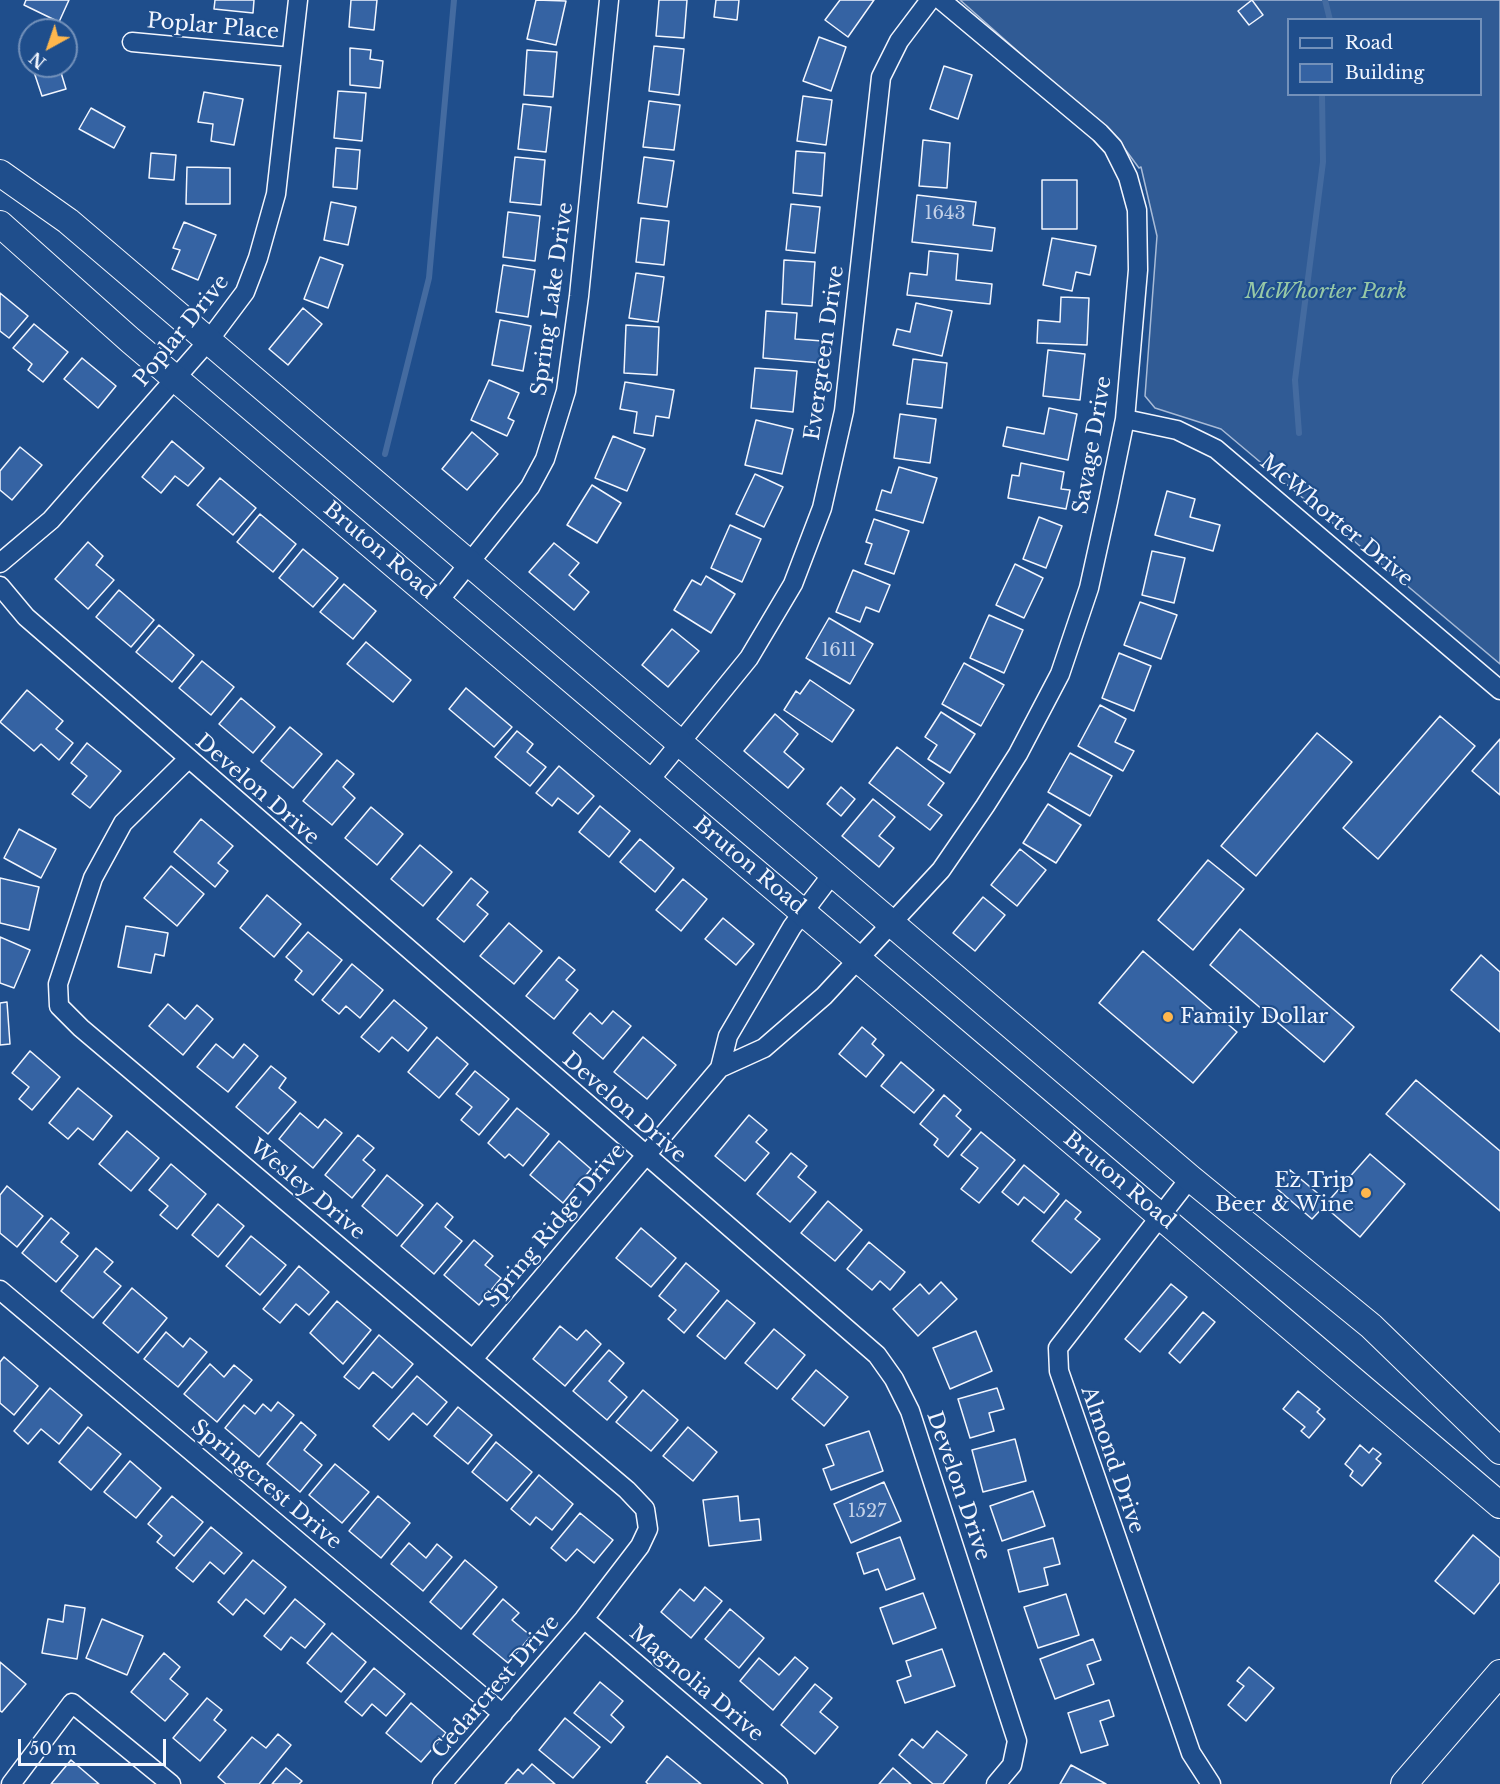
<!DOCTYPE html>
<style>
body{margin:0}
#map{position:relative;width:1500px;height:1784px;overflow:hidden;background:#1f4e8c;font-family:"Libre Baskerville",serif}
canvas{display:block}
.legend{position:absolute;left:1287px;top:18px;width:195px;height:78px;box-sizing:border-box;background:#1f4e8c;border:2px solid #7391ba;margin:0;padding:8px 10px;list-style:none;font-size:18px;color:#f2f6ff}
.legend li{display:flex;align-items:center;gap:12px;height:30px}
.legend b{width:30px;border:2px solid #7391ba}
.north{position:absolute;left:18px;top:18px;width:60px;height:60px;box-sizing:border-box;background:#1f4e8c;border:2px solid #7391ba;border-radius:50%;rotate:220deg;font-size:16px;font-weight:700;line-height:24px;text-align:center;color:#f2f6ff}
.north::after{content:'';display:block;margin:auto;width:21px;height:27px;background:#ffb74d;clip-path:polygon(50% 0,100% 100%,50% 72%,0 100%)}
.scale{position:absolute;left:18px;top:1739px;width:148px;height:27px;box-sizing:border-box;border:3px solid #f2f6ff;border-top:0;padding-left:8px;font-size:18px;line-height:21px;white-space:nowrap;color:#f2f6ff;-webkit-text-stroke:4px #1f4e8c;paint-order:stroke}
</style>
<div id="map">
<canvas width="1500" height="1784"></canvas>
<ul class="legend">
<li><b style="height:8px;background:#1f4e8c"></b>Road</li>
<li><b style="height:16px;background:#3563a3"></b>Building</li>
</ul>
<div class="north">N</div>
<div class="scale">50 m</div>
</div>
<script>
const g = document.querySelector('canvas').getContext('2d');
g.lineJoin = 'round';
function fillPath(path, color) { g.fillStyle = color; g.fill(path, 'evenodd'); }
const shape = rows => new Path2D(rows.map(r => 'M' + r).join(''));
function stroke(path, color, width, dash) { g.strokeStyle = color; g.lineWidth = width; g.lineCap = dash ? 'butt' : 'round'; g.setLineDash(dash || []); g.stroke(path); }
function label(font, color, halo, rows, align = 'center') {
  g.font = font + ' "Libre Baskerville",serif'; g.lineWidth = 4.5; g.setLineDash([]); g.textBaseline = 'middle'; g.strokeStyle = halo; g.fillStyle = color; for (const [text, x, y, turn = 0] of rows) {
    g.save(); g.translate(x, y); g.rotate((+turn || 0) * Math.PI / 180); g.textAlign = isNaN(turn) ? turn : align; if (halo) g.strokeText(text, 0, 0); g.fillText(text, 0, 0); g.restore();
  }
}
const built = shape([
 [960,0,1500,0,1500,664,1221,429,1155,408,1145,396,1157,236,1141,167,1139,168,1119,141,960,0],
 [1288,20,1480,20,1480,94,1288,94,1288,20]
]);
const stream = shape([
 [1325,0,1330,20],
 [1299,433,1295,380,1323,162,1322,94],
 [385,454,429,278,454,0]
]);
const building = shape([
 [26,0,69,0,59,22,24,5,26,0],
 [215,0,254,0,253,13,214,9,215,0],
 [351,0,377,0,374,30,349,27,351,0],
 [536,0,566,1,556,45,527,39,536,0],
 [659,0,687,0,684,38,656,36,659,0],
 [716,0,739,0,737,20,714,17,716,0],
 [840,0,874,0,848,37,825,20,840,0],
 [1252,0,1263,15,1249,25,1238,11,1252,0],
 [819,37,846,47,831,91,803,81,819,37],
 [654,46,684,49,679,95,649,91,654,46],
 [350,48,371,50,370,59,383,61,380,88,350,85,350,48],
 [527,50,557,52,553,97,524,95,527,50],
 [32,66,59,66,66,89,42,96,32,66],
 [944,66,972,75,958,119,930,109,944,66],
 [338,91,366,93,362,141,334,138,338,91],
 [204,92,243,99,234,145,211,141,213,124,198,122,204,92],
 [803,96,832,100,826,145,797,141,803,96],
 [649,101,680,105,674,150,643,147,649,101],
 [523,104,551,107,546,152,518,149,523,104],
 [91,108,125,127,114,148,79,129,91,108],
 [923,140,950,143,947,188,919,186,923,140],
 [336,148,360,150,357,189,333,187,336,148],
 [796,151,825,153,822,196,793,193,796,151],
 [151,153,176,155,174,180,149,178,151,153],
 [515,157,545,160,541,205,510,202,515,157],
 [644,157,674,161,667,207,638,203,644,157],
 [187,167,230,168,230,204,186,204,187,167],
 [1042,180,1077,180,1077,229,1042,229,1042,180],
 [917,195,976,202,973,225,995,228,992,251,912,242,917,195],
 [331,202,356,207,348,245,324,240,331,202],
 [791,204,820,207,815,253,786,250,791,204],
 [508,212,540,216,535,261,503,257,508,212],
 [641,218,669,221,664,265,636,262,641,218],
 [184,222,216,235,198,280,172,269,180,250,173,248,184,222],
 [1052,238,1096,246,1090,275,1076,272,1072,291,1043,285,1052,238],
 [929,251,958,254,956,280,992,284,990,304,907,295,910,273,927,275,929,251],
 [320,257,343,265,328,308,304,299,320,257],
 [784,260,815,262,812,306,782,304,784,260],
 [503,265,535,270,528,317,496,312,503,265],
 [636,273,664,277,658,322,629,318,636,273],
 [0,293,28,316,9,338,0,331,0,293],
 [1061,297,1089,298,1087,345,1037,343,1038,320,1060,322,1061,297],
 [916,303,952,311,942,356,893,345,897,329,910,332,916,303],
 [303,308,322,324,288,365,269,349,303,308],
 [766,311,797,313,795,339,823,341,821,363,763,358,766,311],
 [500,320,531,326,523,371,492,365,500,320],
 [34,324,68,352,43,382,28,370,32,364,13,348,34,324],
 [626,325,659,327,657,375,624,373,626,325],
 [1048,350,1085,354,1080,400,1043,396,1048,350],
 [82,358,116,386,98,408,64,379,82,358],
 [913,359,947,363,942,408,907,404,913,359],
 [755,368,797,371,793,412,751,408,755,368],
 [489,380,519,393,508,418,514,421,507,436,471,420,489,380],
 [625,382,674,390,669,418,656,416,653,436,634,433,637,412,620,409,625,382],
 [1049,408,1077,414,1068,460,1003,446,1007,427,1044,434,1049,408],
 [900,414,936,419,930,463,894,458,900,414],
 [756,420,793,429,782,474,745,465,756,420],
 [472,432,498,454,467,490,442,469,472,432],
 [613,436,645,449,627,491,595,478,613,436],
 [172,441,204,468,188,486,175,476,161,493,142,477,172,441],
 [20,447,42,465,12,500,0,490,0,471,20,447],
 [1021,463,1064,472,1061,489,1070,490,1066,509,1008,498,1012,475,1019,476,1021,463],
 [899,467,937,478,923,523,876,510,882,490,891,493,899,467],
 [755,474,783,487,764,527,736,514,755,474],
 [220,478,256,508,233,535,197,505,220,478],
 [592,485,621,503,597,543,567,525,592,485],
 [1167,491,1195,499,1190,517,1220,525,1213,551,1155,535,1167,491],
 [260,514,296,544,273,572,237,542,260,514],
 [1039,517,1062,526,1046,568,1023,559,1039,517],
 [874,519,909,531,894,574,865,564,872,544,866,542,874,519],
 [730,525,761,539,742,582,711,568,730,525],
 [88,542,103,556,96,565,114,580,88,609,55,579,88,542],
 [554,543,579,563,569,575,589,592,574,610,529,572,554,543],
 [303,549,338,578,313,607,279,578,303,549],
 [1152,551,1185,558,1174,603,1142,595,1152,551],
 [1015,564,1043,578,1024,618,996,605,1015,564],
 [853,570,890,585,879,612,866,607,860,622,836,612,853,570],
 [706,576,735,594,711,633,674,610,692,580,701,585,706,576],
 [344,584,376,611,353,639,320,612,344,584],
 [119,590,154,620,131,647,96,617,119,590],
 [1140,602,1177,615,1161,659,1124,645,1140,602],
 [989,615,1023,630,1004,673,970,658,989,615],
 [829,618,873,644,850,684,806,658,829,618],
 [159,625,194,655,172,682,136,652,159,625],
 [672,629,699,651,668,687,642,665,672,629],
 [366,642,411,680,393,702,347,664,366,642],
 [1119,653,1151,666,1134,711,1102,698,1119,653],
 [202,661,234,687,211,715,179,688,202,661],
 [964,663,1004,685,981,726,942,704,964,663],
 [810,680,854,710,832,742,784,710,796,691,800,694,810,680],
 [466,688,512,727,494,747,449,709,466,688],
 [27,690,63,721,56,729,73,743,59,760,41,744,34,751,0,722,27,690],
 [241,698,275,727,253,753,219,724,241,698],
 [1100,705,1126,719,1115,742,1134,751,1123,771,1078,746,1100,705],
 [941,712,975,734,950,773,928,759,937,745,925,737,941,712],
 [775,714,798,734,784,752,804,769,788,788,744,751,775,714],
 [1440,716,1475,746,1378,859,1343,828,1440,716],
 [290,727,322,754,293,788,261,761,290,727],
 [517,731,533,744,527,752,546,767,530,786,495,757,517,731],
 [1317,733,1352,762,1256,876,1221,846,1317,733],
 [1500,739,1500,795,1472,771,1500,739],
 [87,743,121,771,90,808,72,794,87,776,71,763,87,743],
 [897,747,944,783,928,805,942,815,930,830,869,783,897,747],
 [1070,753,1112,776,1090,816,1048,792,1070,753],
 [337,760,354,774,343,787,355,798,332,825,303,801,337,760],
 [559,766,594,796,578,814,558,798,552,806,536,793,559,766],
 [841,787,855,799,841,816,827,804,841,787],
 [873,799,895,817,879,836,894,848,879,867,842,836,873,799],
 [1048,804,1081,825,1056,863,1023,843,1048,804],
 [600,806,630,831,609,857,579,832,600,806],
 [371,807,403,834,377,865,345,838,371,807],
 [201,819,233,846,218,863,228,871,215,887,174,852,201,819],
 [19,829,56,849,41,878,4,858,19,829],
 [640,839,674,868,655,892,620,862,640,839],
 [420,845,452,872,423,906,391,879,420,845],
 [1020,849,1046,870,1017,906,991,885,1020,849],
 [1208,860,1244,889,1193,950,1158,920,1208,860],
 [171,866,204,894,177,926,144,898,171,866],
 [0,878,39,887,29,930,0,923,0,878],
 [471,878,488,892,477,905,488,914,464,942,437,919,471,878],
 [683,879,707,899,681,931,656,910,683,879],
 [267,895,301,924,274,957,240,928,267,895],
 [983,897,1005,915,975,951,953,933,983,897],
 [723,918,754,944,736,965,705,939,723,918],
 [509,923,542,951,514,984,480,956,509,923],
 [126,926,168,933,164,956,155,954,151,973,118,967,126,926],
 [1240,929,1354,1027,1324,1062,1210,965,1240,929],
 [308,932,342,960,313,995,295,980,302,971,286,957,308,932],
 [0,937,30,950,14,988,0,983,0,937],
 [1143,951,1237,1032,1193,1083,1099,1003,1143,951],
 [1481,955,1500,972,1500,1032,1451,990,1481,955],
 [559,957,575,970,566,980,578,990,554,1019,526,996,559,957],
 [352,964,383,990,360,1018,346,1006,339,1014,322,1000,352,964],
 [394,1000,427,1028,408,1051,392,1037,379,1052,361,1037,394,1000],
 [7,1002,10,1044,0,1045,0,1003,7,1002],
 [168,1004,185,1019,197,1005,213,1019,183,1055,149,1026,168,1004],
 [613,1011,631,1026,603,1059,573,1033,590,1013,602,1024,613,1011],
 [862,1027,876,1039,872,1044,884,1055,866,1077,839,1054,862,1027],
 [437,1037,468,1064,439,1098,408,1072,437,1037],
 [643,1037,676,1065,647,1099,614,1072,643,1037],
 [216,1044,233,1058,244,1044,258,1056,228,1092,197,1067,216,1044],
 [30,1051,60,1077,32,1110,19,1099,29,1087,12,1073,30,1051],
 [901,1062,934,1090,914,1113,881,1086,901,1062],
 [271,1066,286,1078,279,1088,296,1102,268,1134,236,1107,271,1066],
 [475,1071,509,1099,479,1135,461,1120,472,1107,456,1094,475,1071],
 [1416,1080,1500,1151,1500,1211,1386,1114,1416,1080],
 [78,1088,112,1116,93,1140,78,1128,68,1139,49,1123,78,1088],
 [944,1095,961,1110,956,1116,971,1129,948,1157,934,1145,938,1139,920,1124,944,1095],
 [517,1108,549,1134,523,1166,509,1154,505,1158,488,1143,517,1108],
 [300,1113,318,1128,325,1119,342,1133,313,1168,279,1139,300,1113],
 [749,1115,767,1130,756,1142,769,1153,745,1181,715,1156,749,1115],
 [127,1131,159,1158,131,1191,99,1164,127,1131],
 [981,1132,1015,1160,979,1203,961,1189,978,1168,961,1155,981,1132],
 [358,1135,374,1148,363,1160,375,1170,352,1198,325,1175,358,1135],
 [559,1141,591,1169,563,1203,530,1175,559,1141],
 [791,1153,807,1166,798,1177,816,1192,790,1222,757,1194,791,1153],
 [1370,1154,1405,1184,1360,1237,1324,1206,1370,1154],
 [171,1164,206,1194,177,1229,160,1215,168,1206,149,1190,171,1164],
 [1024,1165,1059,1194,1044,1213,1024,1197,1018,1205,1002,1192,1024,1165],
 [1290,1170,1328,1202,1312,1219,1275,1187,1290,1170],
 [387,1175,423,1205,397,1236,362,1206,387,1175],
 [7,1186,43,1216,17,1247,0,1233,0,1195,7,1186],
 [1066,1200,1081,1212,1075,1219,1100,1239,1071,1273,1032,1241,1066,1200],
 [828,1201,862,1230,835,1261,801,1233,828,1201],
 [437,1203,453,1217,445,1227,462,1241,434,1274,401,1246,437,1203],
 [218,1204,244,1226,218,1257,192,1235,218,1204],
 [51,1218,69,1233,61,1242,78,1256,56,1282,22,1253,51,1218],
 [641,1228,676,1258,651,1287,616,1258,641,1228],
 [251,1236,286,1265,260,1295,226,1266,251,1236],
 [474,1240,493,1256,485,1265,501,1278,479,1305,444,1275,474,1240],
 [869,1242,905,1272,890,1290,880,1281,872,1290,847,1269,869,1242],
 [96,1248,113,1262,104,1272,121,1286,93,1318,61,1291,96,1248],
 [686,1263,719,1291,684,1333,668,1319,676,1310,659,1296,686,1263],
 [299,1266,329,1292,309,1315,296,1304,280,1323,263,1309,299,1266],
 [941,1282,957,1299,918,1336,893,1309,920,1284,929,1294,941,1282],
 [1171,1284,1187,1297,1140,1352,1125,1339,1171,1284],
 [132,1288,167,1318,138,1353,103,1323,132,1288],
 [727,1300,755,1323,725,1359,697,1336,727,1300],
 [337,1301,371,1330,343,1364,310,1333,337,1301],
 [1203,1312,1215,1322,1180,1363,1169,1353,1203,1312],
 [560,1326,577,1340,586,1330,601,1344,565,1386,533,1359,560,1326],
 [774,1329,805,1355,777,1389,745,1363,774,1329],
 [976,1331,992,1371,950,1389,933,1348,976,1331],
 [166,1332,183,1347,190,1338,207,1352,178,1387,144,1359,166,1332],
 [379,1335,413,1364,392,1388,373,1372,359,1389,344,1377,379,1335],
 [609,1350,624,1363,609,1381,627,1397,607,1420,573,1391,609,1350],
 [4,1357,38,1386,14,1415,0,1403,0,1362,4,1357],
 [210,1364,224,1377,234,1365,252,1380,217,1422,184,1394,210,1364],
 [816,1370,848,1397,824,1426,792,1399,816,1370],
 [417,1376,447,1402,427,1425,413,1413,389,1440,373,1426,417,1376],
 [50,1388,82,1415,59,1444,41,1429,28,1444,14,1431,50,1388],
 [997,1388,1004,1409,989,1413,994,1431,970,1438,958,1399,997,1388],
 [643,1390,678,1420,651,1451,616,1422,643,1390],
 [1298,1391,1320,1409,1317,1412,1325,1419,1309,1438,1301,1431,1305,1427,1283,1409,1298,1391],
 [278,1402,294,1415,259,1457,225,1428,244,1405,255,1414,263,1404,271,1411,278,1402],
 [458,1407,492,1435,468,1464,434,1436,458,1407],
 [301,1422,316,1435,304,1450,322,1465,300,1492,267,1464,301,1422],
 [88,1427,121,1454,91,1490,59,1462,88,1427],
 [688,1427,717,1452,693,1481,663,1456,688,1427],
 [869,1431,883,1471,831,1490,823,1469,834,1465,826,1445,869,1431],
 [1015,1439,1026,1481,983,1492,972,1450,1015,1439],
 [496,1442,532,1472,507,1501,472,1472,496,1442],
 [1360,1445,1369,1453,1373,1448,1381,1454,1376,1459,1381,1463,1362,1486,1350,1476,1353,1471,1345,1464,1360,1445],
 [130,1461,161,1488,136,1518,104,1492,130,1461],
 [335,1464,369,1492,342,1523,309,1495,335,1464],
 [539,1475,573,1504,552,1530,536,1517,530,1525,511,1509,539,1475],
 [884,1482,901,1521,851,1543,834,1504,884,1482],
 [1033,1491,1045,1526,1002,1541,990,1506,1033,1491],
 [172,1496,203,1522,174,1556,157,1542,162,1536,148,1524,172,1496],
 [378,1496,410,1523,381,1558,349,1531,378,1496],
 [738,1496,740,1521,759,1519,761,1540,709,1546,703,1500,738,1496],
 [580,1513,613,1540,594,1563,577,1549,566,1561,551,1548,580,1513],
 [211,1527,242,1553,224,1574,210,1562,193,1582,176,1568,211,1527],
 [1473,1535,1500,1558,1500,1582,1474,1614,1435,1581,1473,1535],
 [900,1537,915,1579,886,1590,878,1569,864,1574,857,1553,900,1537],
 [1053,1538,1060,1564,1044,1568,1048,1585,1019,1592,1008,1550,1053,1538],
 [409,1543,426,1558,437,1544,452,1557,423,1591,391,1564,409,1543],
 [253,1560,286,1587,264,1614,246,1599,233,1615,218,1602,253,1560],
 [465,1560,497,1587,461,1629,430,1602,465,1560],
 [705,1587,722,1601,691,1638,661,1612,680,1589,694,1601,705,1587],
 [923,1593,936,1628,893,1644,880,1608,923,1593],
 [1066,1594,1079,1635,1038,1648,1024,1607,1066,1594],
 [295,1599,325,1624,305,1648,291,1637,281,1650,264,1636,295,1599],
 [503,1599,519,1613,512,1620,531,1636,508,1663,473,1634,503,1599],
 [65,1605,85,1608,77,1659,42,1653,48,1619,63,1622,65,1605],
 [730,1609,764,1638,739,1668,705,1639,730,1609],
 [102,1619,143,1636,127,1675,86,1658,102,1619],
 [332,1633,366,1662,341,1692,307,1663,332,1633],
 [1093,1639,1101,1660,1087,1665,1094,1684,1055,1699,1040,1659,1093,1639],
 [942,1649,955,1686,905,1703,897,1681,911,1676,906,1661,942,1649],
 [164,1653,180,1667,170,1679,188,1694,165,1721,131,1692,164,1653],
 [795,1657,808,1668,773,1710,740,1681,759,1658,779,1675,795,1657],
 [0,1662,26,1684,2,1712,0,1711,0,1662],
 [1249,1667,1274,1688,1246,1721,1228,1705,1244,1686,1237,1681,1249,1667],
 [374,1668,405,1694,386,1716,372,1704,362,1716,345,1702,374,1668],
 [600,1682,623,1701,611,1715,624,1727,611,1743,574,1713,600,1682],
 [815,1684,832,1698,820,1712,838,1727,815,1754,781,1725,815,1684],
 [207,1698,222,1710,214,1720,226,1730,200,1761,173,1738,207,1698],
 [1109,1700,1114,1716,1100,1721,1108,1745,1081,1753,1068,1713,1109,1700],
 [411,1703,446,1733,421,1762,386,1733,411,1703],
 [565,1718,600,1747,573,1778,539,1750,565,1718],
 [937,1731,967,1755,943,1784,933,1784,899,1755,912,1739,923,1748,937,1731],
 [278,1734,291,1745,259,1784,226,1784,218,1777,252,1737,266,1748,278,1734],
 [667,1756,701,1784,648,1784,646,1782,667,1756],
 [71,1760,99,1784,51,1784,71,1760],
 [532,1764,555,1784,505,1784,518,1769,523,1774,532,1764],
 [1071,1765,1106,1784,1060,1784,1071,1765],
 [286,1768,302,1781,299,1784,272,1784,286,1768],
 [893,1768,911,1784,879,1784,893,1768]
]);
const street = shape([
 [132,42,291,57],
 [1125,419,1177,430,1216,449,1500,690],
 [0,563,51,520,209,340,245,292,258,258,276,194,298,0],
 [0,586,26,617,877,1355,894,1379,910,1411,1017,1741,1012,1765,996,1784],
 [438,602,530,487,545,459,566,391,579,296,609,0],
 [188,759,123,823,93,878,58,984,59,1006,81,1028,627,1490,645,1509,648,1529,640,1546,584,1619,442,1784],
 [649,781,749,658,793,584,822,508,844,411,881,77,899,41,930,0],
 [720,1068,764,1048,824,996,941,870,985,806,1018,754,1060,674,1089,588,1108,502,1125,419,1138,270,1137,210,1128,177,1113,147,1100,133,941,0],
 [1190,1178,1058,1348,1059,1371,1191,1753,1211,1784],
 [0,1290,503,1714],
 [473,1359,720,1068,728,1036,792,927,833,873],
 [584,1619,778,1784],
 [11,1784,72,1703,171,1784]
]);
const secondary = shape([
 [0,173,68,221,1190,1178,1371,1326,1500,1451],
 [0,224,130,340,1500,1505],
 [1404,1784,1500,1673]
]);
const markers = [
 [1168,1017,6,"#ffb74d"],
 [1366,1193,6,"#ffb74d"]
];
const numberNames = [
 ["1643",945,214],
 ["1611",839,651],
 ["1527",867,1512]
];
const streetNames = [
 ["Poplar Place",213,27,5],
 ["Spring Lake Drive",553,299,-82],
 ["Poplar Drive",182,331,-51],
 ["Evergreen Drive",825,353,-82],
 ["Savage Drive",1093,445,-80],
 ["McWhorter Drive",1336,521,40],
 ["Bruton Road",379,551,40],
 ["Develon Drive",257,790,41],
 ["Bruton Road",749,866,40],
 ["Develon Drive",624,1108,41],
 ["Bruton Road",1119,1181,40],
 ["Wesley Drive",307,1190,40],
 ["Spring Ridge Drive",555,1226,-50],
 ["Almond Drive",1112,1460,71],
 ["Springcrest Drive",266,1485,40],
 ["Develon Drive",958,1486,71],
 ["Magnolia Drive",696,1684,40],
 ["Cedarcrest Drive",496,1687,-49]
];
const parkNames = [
 ["McWhorter Park",1326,292]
];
const poiNames = [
 ["Family Dollar",1180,1017],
 ["Ez Trip",1354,1181,"right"],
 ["Beer & Wine",1354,1205,"right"]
];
fillPath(built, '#305b95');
stroke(built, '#a8bbd7', 1.5);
stroke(stream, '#446ba0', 6);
fillPath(building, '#3563a3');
stroke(building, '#f2f6ff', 1.5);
stroke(street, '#f2f6ff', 21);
stroke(secondary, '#f2f6ff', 28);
stroke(street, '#1f4e8c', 18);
stroke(secondary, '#1f4e8c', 26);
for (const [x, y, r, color] of markers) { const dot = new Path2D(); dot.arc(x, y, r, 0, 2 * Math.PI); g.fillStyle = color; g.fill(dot); stroke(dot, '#1f4e8c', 2); }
label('18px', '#c3d1e8', null, numberNames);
label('21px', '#f2f6ff', '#1f4e8c', streetNames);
label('italic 21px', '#97c8a6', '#1f4e8c', parkNames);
label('21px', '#f2f6ff', '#1f4e8c', poiNames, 'left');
</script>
